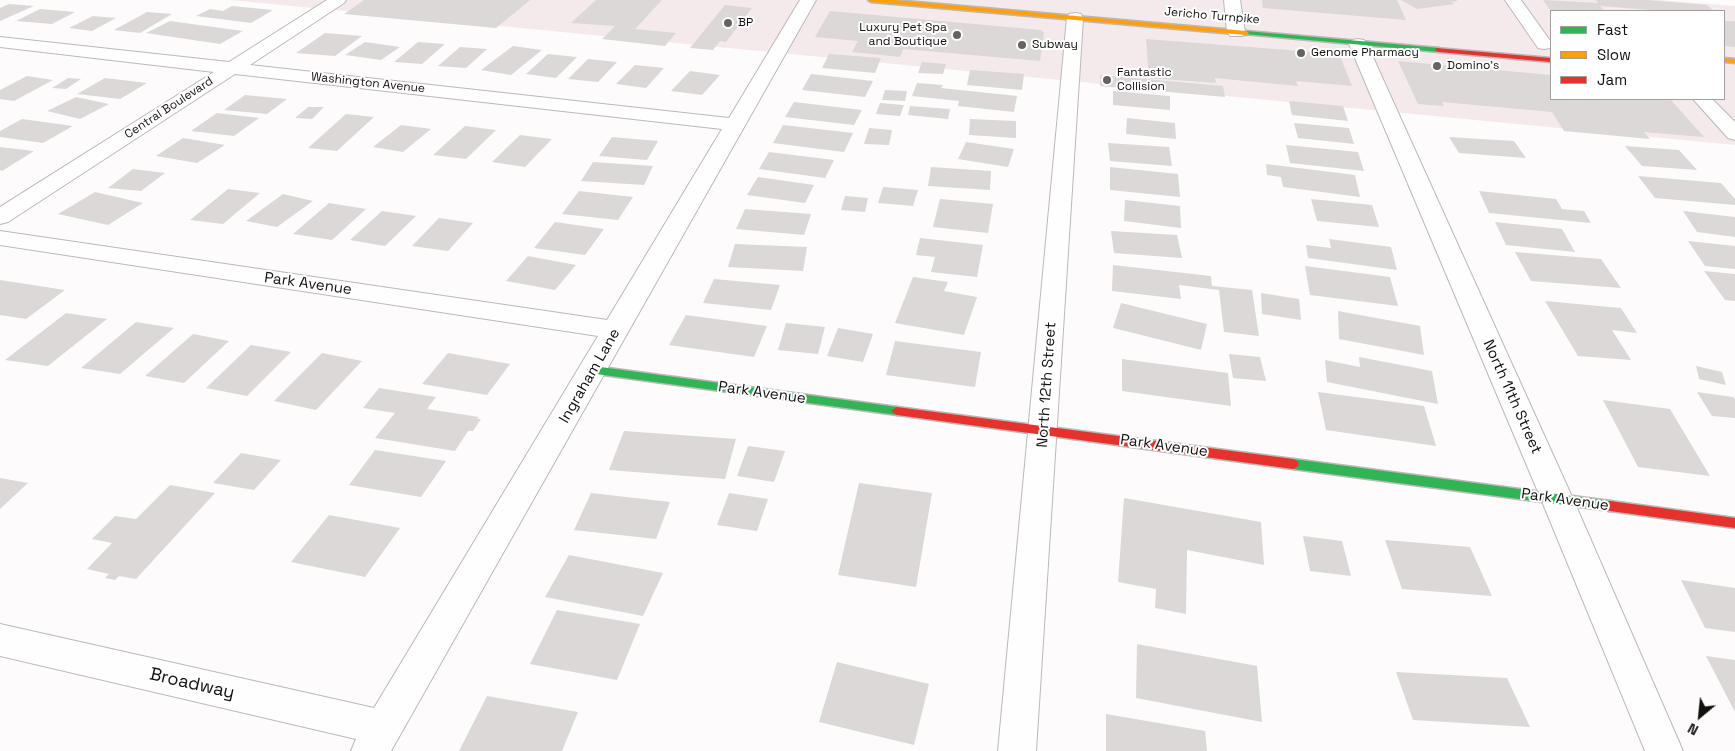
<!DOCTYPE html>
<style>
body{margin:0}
#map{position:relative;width:1735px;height:751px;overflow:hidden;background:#fdfbfb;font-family:"Space Grotesk",sans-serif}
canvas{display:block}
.legend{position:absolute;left:1550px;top:10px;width:175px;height:90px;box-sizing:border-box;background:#fff;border:1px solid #a19f9f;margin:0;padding:6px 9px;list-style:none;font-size:15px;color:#140f0f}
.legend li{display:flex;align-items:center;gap:10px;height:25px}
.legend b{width:25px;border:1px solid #a19f9f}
.north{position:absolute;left:1675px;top:691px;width:50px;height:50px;-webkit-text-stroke:4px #fff;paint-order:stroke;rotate:208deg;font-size:14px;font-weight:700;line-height:20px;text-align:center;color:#140f0f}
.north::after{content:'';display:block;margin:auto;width:18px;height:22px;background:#140f0f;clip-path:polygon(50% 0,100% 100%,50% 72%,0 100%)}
</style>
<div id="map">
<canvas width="1735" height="751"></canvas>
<ul class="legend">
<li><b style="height:6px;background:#30b455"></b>Fast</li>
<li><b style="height:6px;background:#ff9f0a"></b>Slow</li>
<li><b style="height:6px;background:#e5322d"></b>Jam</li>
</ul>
<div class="north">N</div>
</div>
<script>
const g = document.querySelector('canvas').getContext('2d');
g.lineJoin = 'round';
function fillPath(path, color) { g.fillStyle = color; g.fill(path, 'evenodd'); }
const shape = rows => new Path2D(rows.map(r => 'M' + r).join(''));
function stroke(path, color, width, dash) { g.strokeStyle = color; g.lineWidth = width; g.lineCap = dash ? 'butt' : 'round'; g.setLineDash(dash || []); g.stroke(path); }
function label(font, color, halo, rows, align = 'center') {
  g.font = font + ' "Space Grotesk",sans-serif'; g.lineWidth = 4; g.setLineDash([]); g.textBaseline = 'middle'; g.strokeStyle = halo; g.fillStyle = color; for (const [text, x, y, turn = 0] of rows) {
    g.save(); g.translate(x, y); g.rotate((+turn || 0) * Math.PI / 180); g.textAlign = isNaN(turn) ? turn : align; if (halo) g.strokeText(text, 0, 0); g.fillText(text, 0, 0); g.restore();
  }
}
const built = shape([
 [230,0,1659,0,1735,6,1735,145],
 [1551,11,1724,11,1724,99,1551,99]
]);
const building = shape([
 [364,0,530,0,496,28,344,14],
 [596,0,662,0,635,29,676,33,665,46,602,39,615,26,571,23],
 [1262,0,1397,0,1406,20,1263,8],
 [1401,0,1457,0,1457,1,1451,2,1455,4,1417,9],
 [1543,0,1598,3,1596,0,1647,0,1707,5,1714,11,1665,11,1600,6,1605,11,1551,11],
 [9,4,34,6,0,21,0,8],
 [725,5,752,8,726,42,720,41,713,50,690,48],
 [232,6,273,10,251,23,196,16,210,9,223,11],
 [40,9,75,12,52,24,16,21],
 [830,11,1041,30,1044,33,1040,61,903,49,900,57,852,52,858,41,815,37],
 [147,12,172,14,140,33,114,30],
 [93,16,116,18,92,31,69,28],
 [170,21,243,31,220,44,146,33],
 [1724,21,1735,21,1735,47,1724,46],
 [325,33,362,36,335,56,296,53],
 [1146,39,1339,54,1352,86,1296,81,1298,86,1215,78,1216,83,1149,78],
 [365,42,400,47,381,60,345,55],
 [418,42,445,44,422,64,394,62],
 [513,46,542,50,511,75,481,70],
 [460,47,487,49,466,68,438,66],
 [548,54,577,57,556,78,526,74],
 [829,54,881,58,875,73,822,68],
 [588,59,617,62,598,82,568,79],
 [1398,61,1551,75,1551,99,1670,99,1704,137,1644,132,1650,139,1564,131,1552,112,1442,102,1444,106,1418,104],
 [922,62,946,64,943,74,918,73],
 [635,65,664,68,646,88,616,84],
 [970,70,1024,74,1022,90,967,85],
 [690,71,720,75,702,95,671,91],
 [811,74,873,81,865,97,802,90],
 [1100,75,1223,86,1225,97,1100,86],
 [27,76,53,80,14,101,0,99,0,90],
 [68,78,81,79,66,89,52,88],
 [105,78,147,83,120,99,77,94],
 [917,83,943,85,941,88,1017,96,1014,112,958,106,959,101,912,96],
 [885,90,907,91,905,101,882,100],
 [1113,91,1170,96,1170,110,1113,105],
 [245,95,287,99,267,114,224,110],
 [76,97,109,104,80,119,47,111],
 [1289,101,1343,106,1348,121,1292,115],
 [794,102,862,110,854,125,785,117],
 [880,103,904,105,900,116,876,114],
 [910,106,950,109,948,119,908,115],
 [308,107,324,107,312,119,295,118],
 [217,113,259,118,234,136,191,131],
 [346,114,374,117,337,151,308,148],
 [1127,118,1175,123,1176,139,1126,134],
 [22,119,73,126,43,143,0,137,0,131],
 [970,119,1016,121,1016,138,969,135],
 [1294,123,1349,128,1354,144,1298,138],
 [401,125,431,129,403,152,373,147],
 [783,125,853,133,844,152,773,143],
 [465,126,496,130,466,159,433,155],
 [869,128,892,130,889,145,864,144],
 [520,135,552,139,525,167,492,162],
 [612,137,658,141,647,160,599,156],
 [1449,137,1514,141,1526,158,1459,153],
 [183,138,225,145,197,163,156,156],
 [966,142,1014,149,1008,167,958,159],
 [1108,143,1169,147,1172,166,1110,161],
 [1286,145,1358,152,1364,171,1290,163],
 [1625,146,1679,150,1697,170,1642,166],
 [0,147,34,151,2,171,0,170],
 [769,152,834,160,825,178,759,169],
 [593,162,653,166,644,185,581,181],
 [1266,164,1355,175,1360,197,1283,187,1281,177,1267,175],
 [931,167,991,171,990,190,928,186],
 [1110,167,1178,174,1180,197,1110,190],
 [133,169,165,173,141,191,108,188],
 [1638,176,1721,183,1735,199,1735,205,1655,198],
 [758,177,814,185,805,203,747,195],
 [883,187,918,190,913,206,878,203],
 [228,189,260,193,223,224,190,220],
 [579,191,633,197,618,220,562,214],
 [1479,191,1556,199,1562,209,1584,211,1591,223,1489,213],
 [95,192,143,203,108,225,58,214],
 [283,194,313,201,277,227,246,221],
 [845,196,868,198,865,212,841,210],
 [940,199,993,204,988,233,933,227],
 [1311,199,1372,205,1379,227,1317,221],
 [1125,200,1180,206,1181,228,1124,221],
 [329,203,366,209,332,240,293,234],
 [745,209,811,214,804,235,736,229],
 [382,211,416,216,385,246,350,240],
 [1683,211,1735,217,1735,237,1697,232],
 [439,218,473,223,448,251,412,246],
 [555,222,604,229,585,255,534,248],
 [1495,222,1562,229,1575,252,1506,245],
 [1111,231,1177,235,1182,258,1114,253],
 [920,238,983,245,977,277,931,272,935,257,916,255],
 [1329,239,1391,247,1397,270,1308,258,1306,245,1331,248],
 [1688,241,1735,246,1735,269,1705,266],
 [735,244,807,247,803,271,728,267],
 [1515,252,1601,259,1621,288,1531,281],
 [528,256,576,265,555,290,506,281],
 [1113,265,1211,276,1212,286,1252,290,1259,336,1224,332,1219,290,1179,285,1181,299,1112,291],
 [1305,266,1390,277,1398,306,1310,295],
 [1704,271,1735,274,1735,301,1725,300],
 [913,277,948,282,944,291,977,297,964,335,895,323],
 [714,279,780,285,771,310,703,303],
 [0,280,65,290,26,319,0,315],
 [1261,293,1299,299,1301,320,1262,314],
 [1545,301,1621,308,1637,333,1612,330,1631,360,1578,356],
 [1121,303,1207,324,1201,350,1113,328],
 [1338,311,1420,326,1424,355,1339,339],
 [66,313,107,319,48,366,5,360],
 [686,315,767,326,754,357,669,345],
 [136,322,174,328,120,374,81,368],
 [786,323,825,327,818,354,778,350],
 [838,328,873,334,863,362,827,356],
 [193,334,229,341,184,383,145,376],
 [895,341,981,352,975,387,886,375],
 [251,345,291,352,247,396,206,388],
 [322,353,362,361,316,410,274,401],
 [448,353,510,364,487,395,422,384],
 [1229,354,1260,357,1266,381,1233,378],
 [1359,357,1432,371,1438,404,1327,382,1325,360,1360,367],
 [1122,359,1228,373,1231,406,1122,391],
 [1696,366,1722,372,1726,385,1699,379],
 [379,388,436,397,427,409,479,417,477,419,481,419,473,431,468,431,455,451,375,438,395,413,363,408],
 [1318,392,1424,406,1436,446,1326,430],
 [1697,392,1733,397,1735,400,1735,418,1712,416],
 [1603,400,1670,409,1710,476,1638,467],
 [624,431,736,439,725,479,609,470],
 [748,446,785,451,774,482,737,476],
 [375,450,446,461,421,497,349,485],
 [241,453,281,460,254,490,213,483],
 [0,478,28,483,0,509],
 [859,483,932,493,916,587,838,575],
 [170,485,215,493,136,579,119,576,115,580,105,578,109,574,87,569,112,543,92,539,115,516,136,519],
 [591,493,670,502,656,539,574,530],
 [729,493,768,499,757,531,717,525],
 [1124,498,1261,522,1264,565,1187,550,1186,614,1155,608,1156,589,1118,582],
 [329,515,400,528,365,577,291,562],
 [1303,536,1342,541,1351,576,1310,571],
 [1385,540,1470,547,1492,596,1402,589],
 [569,555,663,573,643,616,545,597],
 [1681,580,1735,588,1735,632,1705,628],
 [557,610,640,624,617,680,530,664],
 [1137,644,1257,666,1262,722,1136,698],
 [1706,656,1735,660,1735,712],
 [837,662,929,684,914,745,819,722],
 [1396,672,1507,678,1530,727,1413,720],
 [487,696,578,712,562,751,459,751],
 [1106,714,1205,731,1207,751,1106,751]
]);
const street = shape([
 [327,0,346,0,344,3,250,65,729,118,800,0,816,0,391,751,351,751,356,739,0,656,0,624,374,708,598,336,0,245,0,231,607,320,722,129,235,74,8,222,0,224,0,207,214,72,0,47,0,37,229,62,327,0],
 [1224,0,1240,0,1245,32,1242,36,1230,36,1227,32,1224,0],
 [1505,0,1521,0,1551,42,1550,48,1544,49,1538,48,1505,0],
 [1075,13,1081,14,1083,18,1036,751,998,751,1067,18,1069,14,1075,13],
 [1358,39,1364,40,1367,44,1573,499,1683,751,1645,751,1541,499,1349,44,1352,40,1358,39],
 [1693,99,1712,99,1735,122,1735,140,1728,138,1693,99]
]);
const fast = shape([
 [1246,31,1439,48,1443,50,1439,52,1244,34,1243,33,1246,31],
 [593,366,897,407,903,411,897,415,589,373,587,370,589,367,593,366],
 [1293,459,1610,501,1615,502,1616,506,1615,510,1610,511,1293,469,1289,467,1287,464,1289,461,1293,459]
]);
const slow = shape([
 [868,0,894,0,1246,31,1249,33,1246,35,871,2,868,0],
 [1724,58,1735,59,1735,63,1724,62,1724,58]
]);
const jam = shape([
 [1436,48,1551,58,1551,62,1439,52,1435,50,1436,48],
 [897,407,1293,459,1297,461,1299,464,1297,467,1293,469,897,415,891,411,897,407],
 [1610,501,1735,518,1735,528,1610,511,1605,510,1604,506,1605,502,1610,501]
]);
const markers = [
 [728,23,5,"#666262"],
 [957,35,5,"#666262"],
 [1022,45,5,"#666262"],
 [1301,53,5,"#666262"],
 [1437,66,5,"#666262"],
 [1107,80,5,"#666262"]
];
const farStreetnames = [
 ["Jericho Turnpike",1212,16,5],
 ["Washington Avenue",368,83,6],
 ["Central Boulevard",169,108,-33]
];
const farPoinames = [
 ["BP",738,23],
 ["Luxury Pet Spa",947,28,"right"],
 ["and Boutique",947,42,"right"],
 ["Subway",1032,45],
 ["Genome Pharmacy",1311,53],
 ["Domino's",1447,66],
 ["Fantastic",1117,73],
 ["Collision",1117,87]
];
const streetNames = [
 ["Park Avenue",308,284,8],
 ["Ingraham Lane",590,376,-60],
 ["North 12th Street",1047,385,-86],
 ["Park Avenue",762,393,8],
 ["North 11th Street",1512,397,66],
 ["Park Avenue",1164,446,8],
 ["Park Avenue",1565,500,8]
];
const nearStreetnames = [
 ["Broadway",192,684,13]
];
fillPath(built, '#f4eaeb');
fillPath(building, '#dcd8d8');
stroke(street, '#bcb8b8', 2);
stroke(fast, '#bcb8b8', 3);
stroke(slow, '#bcb8b8', 3);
stroke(jam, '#bcb8b8', 3);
fillPath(street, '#fffefe');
fillPath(fast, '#30b455');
fillPath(slow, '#ff9f0a');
fillPath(jam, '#e5322d');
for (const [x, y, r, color] of markers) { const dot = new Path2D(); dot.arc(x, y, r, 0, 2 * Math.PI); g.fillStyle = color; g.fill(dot); stroke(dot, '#fff', 2); }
label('12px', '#140f0f', '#fff', farStreetnames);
label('12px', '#140f0f', '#fff', farPoinames, 'left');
label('15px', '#140f0f', '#fff', streetNames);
label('18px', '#140f0f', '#fff', nearStreetnames);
</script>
